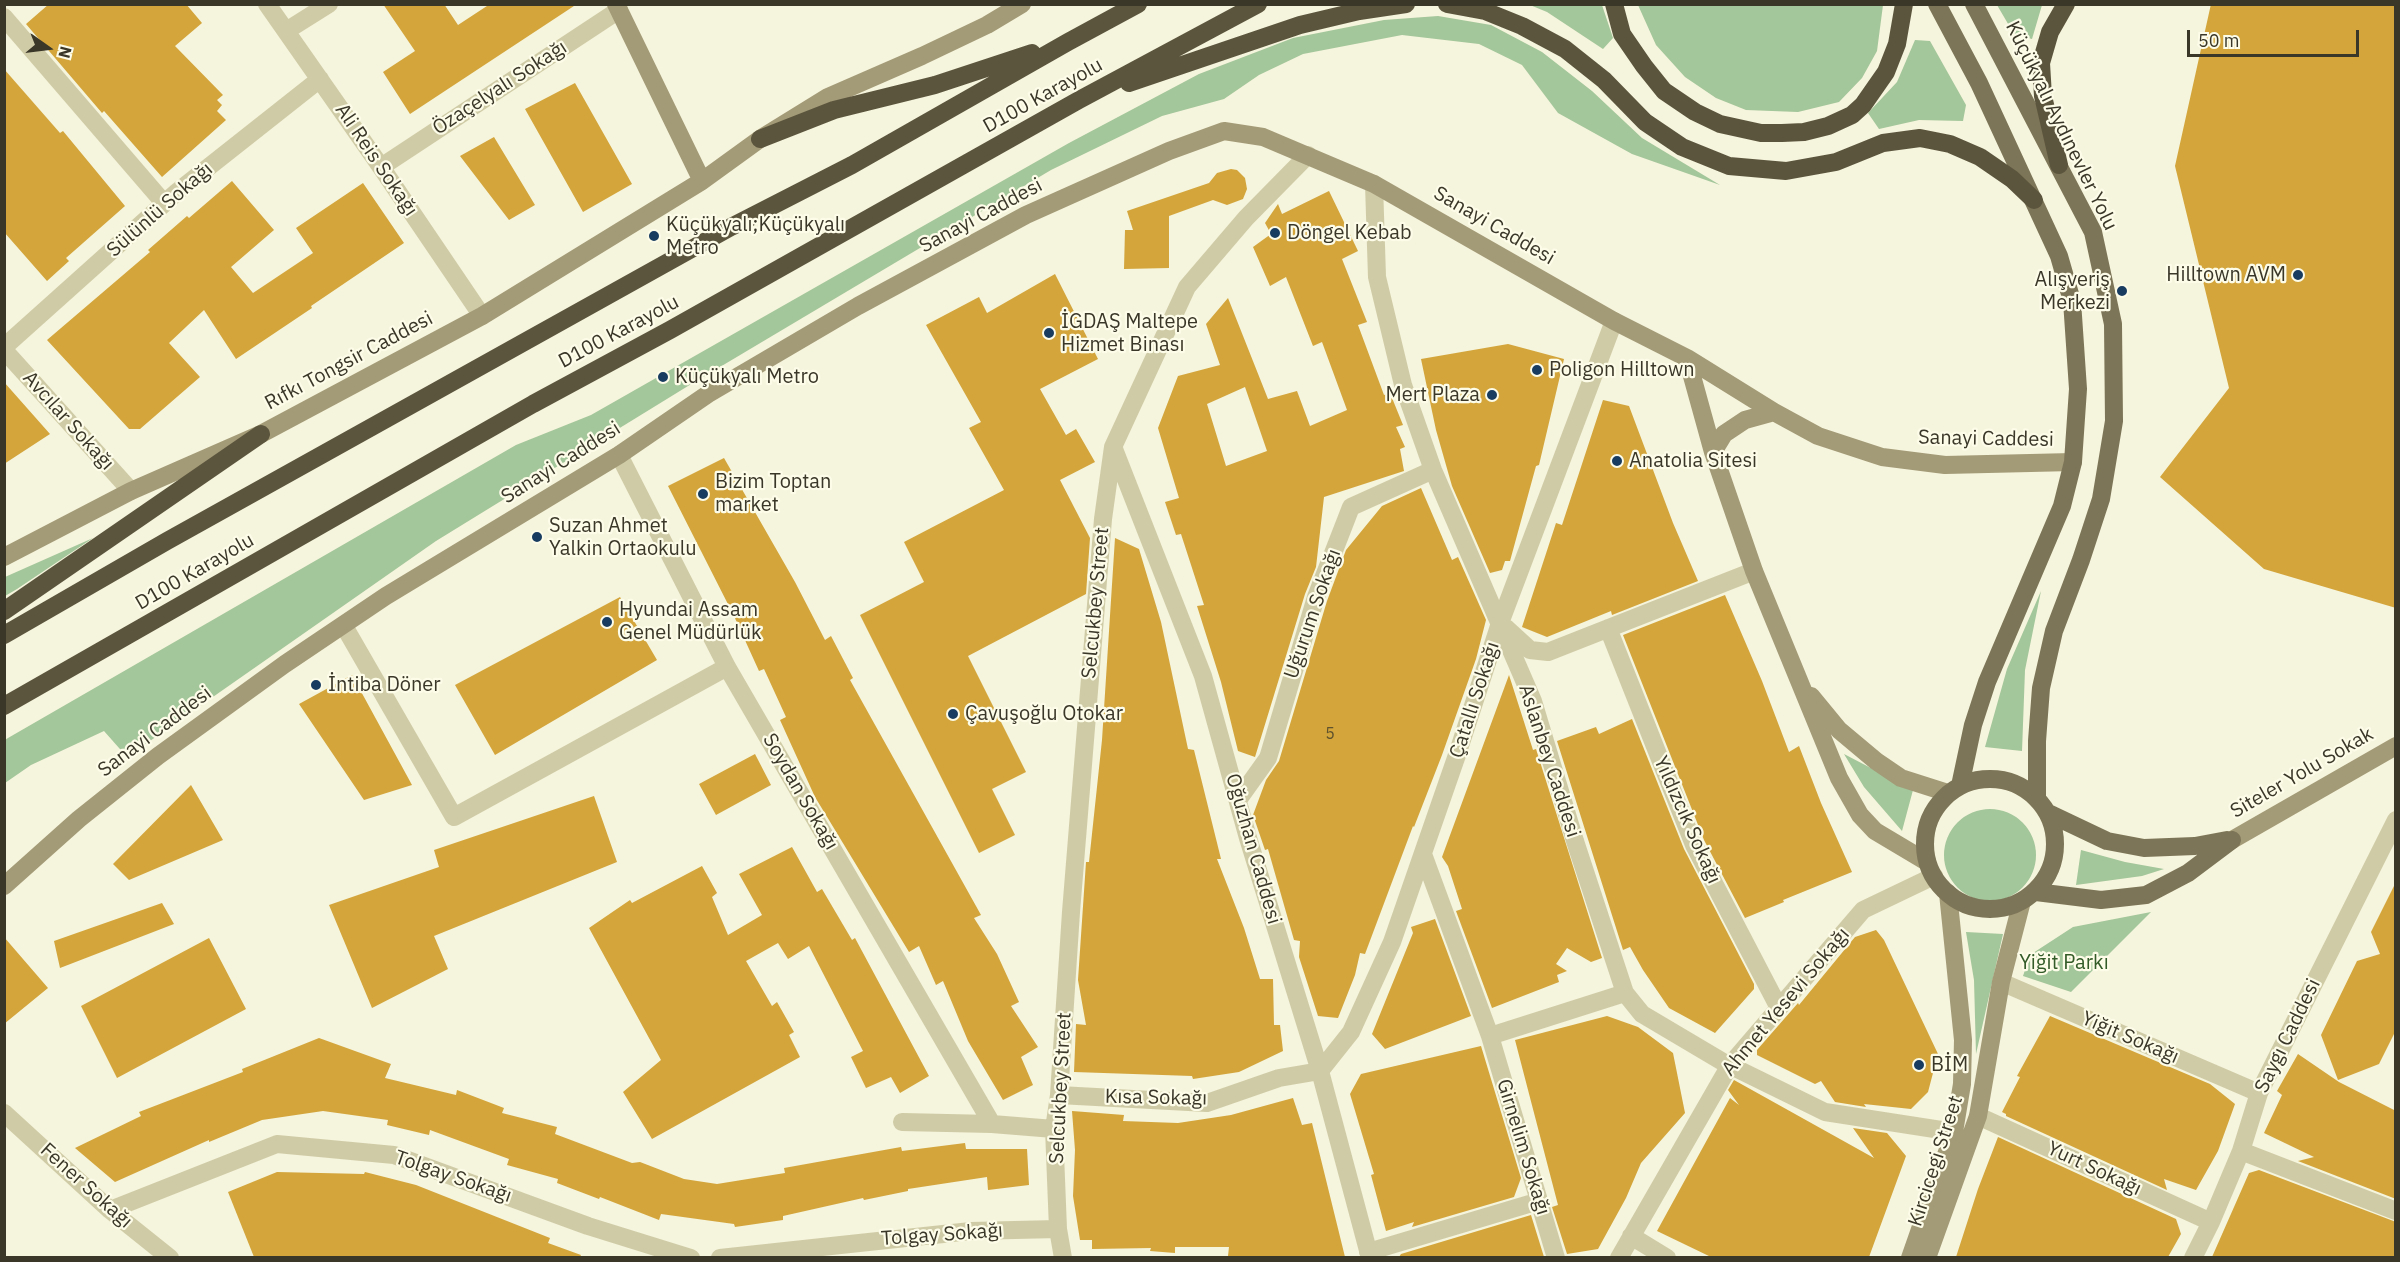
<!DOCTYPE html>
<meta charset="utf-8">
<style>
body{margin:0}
#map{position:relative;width:2400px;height:1262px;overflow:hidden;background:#f5f4dc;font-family:"IBM Plex Sans",sans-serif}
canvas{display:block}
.frame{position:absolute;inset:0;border:6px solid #3a3628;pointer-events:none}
.north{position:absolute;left:18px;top:18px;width:60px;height:60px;-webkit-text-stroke:4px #fcfce9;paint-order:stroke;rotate:104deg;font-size:16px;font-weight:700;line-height:24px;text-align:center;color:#3a3628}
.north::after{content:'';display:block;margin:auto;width:21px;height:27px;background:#3a3628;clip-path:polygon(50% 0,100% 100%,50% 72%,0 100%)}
.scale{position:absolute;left:2187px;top:30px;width:172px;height:27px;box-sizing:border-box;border:3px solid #3a3628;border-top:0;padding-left:8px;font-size:18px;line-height:21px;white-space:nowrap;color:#3a3628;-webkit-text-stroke:4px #fcfce9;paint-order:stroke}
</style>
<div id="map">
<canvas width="2400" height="1262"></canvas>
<div class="frame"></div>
<div class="north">N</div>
<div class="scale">50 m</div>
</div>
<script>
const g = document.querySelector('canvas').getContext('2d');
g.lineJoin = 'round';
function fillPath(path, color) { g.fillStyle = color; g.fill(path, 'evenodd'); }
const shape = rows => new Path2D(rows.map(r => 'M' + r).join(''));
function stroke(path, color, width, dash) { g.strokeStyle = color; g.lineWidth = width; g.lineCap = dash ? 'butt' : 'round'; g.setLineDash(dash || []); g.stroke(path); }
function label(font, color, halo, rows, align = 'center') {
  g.font = font + ' "IBM Plex Sans",sans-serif'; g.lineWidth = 4.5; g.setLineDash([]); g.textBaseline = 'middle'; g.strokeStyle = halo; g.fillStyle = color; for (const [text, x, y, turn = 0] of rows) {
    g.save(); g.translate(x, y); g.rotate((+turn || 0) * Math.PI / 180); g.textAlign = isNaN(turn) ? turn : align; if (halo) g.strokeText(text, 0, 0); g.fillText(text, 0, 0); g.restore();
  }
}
const green = shape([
 [1530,5,1602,5,1613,38,1603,49,1547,12],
 [1883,5,1877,51,1862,78,1839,102,1798,112,1746,110,1716,98,1685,77,1656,45,1638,5],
 [1997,5,2042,5,2032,39,2014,34],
 [1438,16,1491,25,1542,52,1592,91,1642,138,1720,185,1632,154,1558,113,1522,65,1479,44,1402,35,1303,54,1259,75,1224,99,1162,116,1051,170,688,386,436,541,127,757,104,731,31,765,5,783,5,740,8,738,516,445,591,415,1069,143,1199,74,1293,38,1384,20],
 [1915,40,1930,41,1966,105,1963,121,1919,120,1879,129,1868,113,1897,82],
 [93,538,17,589,5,596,5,577],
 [2041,591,2025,670,2022,751,1985,747,2007,669],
 [1844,754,1913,790,1902,831,1864,787],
 '1944 855a46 46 0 1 1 92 0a46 46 0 1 1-92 0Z',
 [2081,850,2125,862,2164,869,2142,876,2076,885],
 [2151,912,2071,992,2023,976,2030,955,2073,927],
 [1966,932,2003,934,1976,1054,1974,980]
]);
const building = shape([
 [49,4,186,4,202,23,175,46,223,95,217,100,222,105,217,111,226,120,162,177,104,111,102,113,26,24],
 [383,4,444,4,458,25,490,4,577,4,410,114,383,72,415,51],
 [2211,4,2396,4,2396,608,2264,569,2160,477,2229,388,2175,166],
 [4,69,60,133,63,131,125,206,66,258,69,261,47,281,4,232],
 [575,83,632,184,583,212,525,109],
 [494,137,535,205,509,220,460,156],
 [1231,169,1237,170,1245,178,1247,189,1243,199,1227,205,1213,200,1169,216,1169,268,1124,269,1125,230,1133,230,1127,211,1209,183,1217,173],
 [232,181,274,230,231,267,253,293,313,253,296,228,363,183,404,243,311,306,312,308,236,359,204,310,169,343,200,377,140,429,129,429,47,340,150,252,148,250,187,216,189,218],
 [1329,191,1358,251,1342,259,1367,322,1358,325,1384,395,1390,393,1403,425,1396,427,1405,447,1400,449,1404,471,1324,497,1316,567,1305,594,1255,757,1238,751,1221,682,1197,606,1204,605,1181,534,1176,535,1165,502,1179,498,1158,428,1178,376,1220,365,1206,324,1228,298,1268,399,1297,391,1310,426,1347,410,1322,342,1313,346,1286,277,1270,286,1253,247,1271,234,1265,223,1278,204,1282,214],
 [1245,387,1267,451,1226,466,1207,404],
 [1055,274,1098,359,1040,389,1066,435,1076,429,1095,462,1060,480,1090,538,1086,594,968,656,1026,772,992,789,1015,835,979,853,860,615,924,582,904,542,1004,490,969,428,981,422,926,325,979,297,987,313],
 [1508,344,1564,359,1539,465,1536,466,1510,561,1505,561,1502,570,1490,573,1452,486,1436,430,1421,359],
 [4,382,50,434,4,464],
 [1603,400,1629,406,1673,523,1698,581,1612,615,1611,611,1547,637,1522,627,1556,523,1562,525],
 [724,458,795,582,825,640,831,636,853,678,850,680,981,915,974,918,997,954,1019,1002,1011,1006,1038,1047,1021,1057,1033,1085,1003,1100,968,1041,943,981,936,985,919,946,909,952,815,797,780,720,786,717,764,669,759,671,734,616,668,486],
 [1421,488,1452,560,1458,557,1486,620,1476,659,1442,755,1414,827,1413,826,1365,954,1360,953,1355,975,1338,1018,1318,1016,1299,957,1300,941,1294,940,1268,849,1265,850,1253,815,1266,780,1279,761,1327,601,1346,550,1382,506],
 [1115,538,1139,549,1161,622,1188,749,1194,750,1221,859,1217,859,1244,928,1260,979,1273,979,1274,1025,1280,1025,1283,1051,1239,1072,1193,1079,1192,1076,1074,1072,1076,1024,1086,1025,1078,980,1086,862,1089,862,1102,740],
 [1725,595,1762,681,1789,752,1799,746,1821,803,1852,872,1783,900,1784,902,1745,918,1704,840,1623,635],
 [620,597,657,660,495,755,455,685],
 [352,675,412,785,364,800,299,704],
 [1509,675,1533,750,1536,749,1602,958,1591,962,1567,948,1556,964,1567,971,1557,975,1559,982,1492,1008,1456,911,1462,909,1448,866,1442,857],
 [1632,719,1684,849,1754,984,1754,989,1715,1033,1669,1008,1643,970,1630,947,1623,950,1557,741,1596,727,1599,734],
 [755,754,771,785,716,815,699,784],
 [191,785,223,840,129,880,113,864],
 [594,796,617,862,434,936,448,969,372,1008,329,905,439,867,434,850],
 [792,847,817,892,822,889,852,940,855,938,929,1076,900,1093,891,1077,866,1088,851,1057,863,1051,809,946,788,959,778,943,746,961,772,1006,777,1002,794,1032,789,1035,800,1057,652,1139,623,1092,661,1060,589,928,630,900,632,903,702,866,717,893,712,897,728,935,762,915,739,874],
 [2396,882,2396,1030,2379,1064,2338,1080,2321,1035,2357,961,2380,954,2371,932],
 [162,903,174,924,60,968,54,941],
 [1435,919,1471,1016,1385,1049,1372,1034,1413,933,1411,927],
 [1876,930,1884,940,1938,1054,1928,1092,1911,1109,1864,1104,1866,1107,1835,1102,1821,1081,1815,1084,1757,1055,1757,1050,1798,1003,1799,1005,1855,937],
 [4,937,48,988,4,1024],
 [209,938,246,1009,117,1078,81,1006],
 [1607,1016,1638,1027,1673,1053,1685,1113,1641,1163,1626,1198,1598,1249,1567,1254,1552,1207,1558,1205,1515,1040],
 [2050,1016,2210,1084,2235,1104,2218,1151,2196,1190,2164,1179,2167,1190,2006,1116,2006,1114,2002,1112,2020,1077,2017,1076],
 [319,1038,391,1064,385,1078,456,1095,457,1090,504,1108,502,1113,557,1127,555,1134,632,1163,640,1162,684,1179,717,1184,785,1173,784,1168,901,1147,902,1151,965,1143,966,1149,1027,1149,1029,1185,988,1190,987,1177,908,1189,908,1191,864,1200,863,1198,783,1216,783,1220,735,1227,734,1224,661,1214,659,1220,600,1197,599,1199,557,1183,558,1179,507,1165,509,1159,430,1130,429,1135,387,1125,388,1120,323,1111,262,1120,209,1142,209,1140,115,1182,75,1148,141,1116,139,1112,243,1072,242,1069],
 [1481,1046,1521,1178,1514,1197,1412,1227,1414,1222,1386,1231,1371,1175,1374,1174,1350,1094,1361,1074],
 [2298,1054,2339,1082,2396,1111,2396,1199,2298,1161,2314,1157,2264,1133,2282,1095,2277,1091],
 [1734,1080,1874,1158,1853,1128,1887,1133,1906,1156,1869,1257,1711,1257,1657,1231,1730,1098,1739,1105,1728,1090],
 [1293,1098,1302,1125,1312,1123,1345,1257,1228,1256,1229,1247,1175,1247,1175,1253,1150,1251,1151,1248,1092,1249,1092,1240,1080,1240,1073,1196,1075,1150,1072,1111,1124,1115,1123,1121,1178,1123,1231,1115],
 [1998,1137,2176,1219,2181,1234,2168,1257,1956,1257,1978,1189],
 [2259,1170,2396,1222,2396,1257,2212,1257,2249,1173],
 [277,1172,364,1174,365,1172,416,1185,550,1238,548,1243,581,1255,580,1257,254,1257,228,1192],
 [1531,1215,1544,1257,1399,1257,1401,1254]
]);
const street = shape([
 [267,4,381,167,482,316],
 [4,17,164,203],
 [286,31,329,4],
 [381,167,619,10],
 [1374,184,1377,277,1403,385,1433,470,1533,701,1575,841,1625,993,1642,1014,1723,1062,1825,1112,1954,1132],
 [4,347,177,192,320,79],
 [4,350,131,491],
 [1114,449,1203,676,1248,838,1320,1071,1370,1258],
 [619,455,727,667,992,1124],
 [344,626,454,817,727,667],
 [1506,628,1530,650,1548,652,1754,571],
 [1608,628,1694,845,1778,1006],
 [1238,800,1268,758,1316,597,1351,507,1433,470],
 [1423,854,1490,1036,1625,993],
 [2001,982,2259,1093],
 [1490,1036,1556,1258],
 [1059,1095,1207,1103,1279,1078,1320,1071,1351,1032,1392,942,1457,755,1500,623,1614,321],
 [4,1113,110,1210,170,1258],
 [1978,1116,2211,1222],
 [902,1122,992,1124,1054,1129],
 [2241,1151,2396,1211],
 [110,1210,277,1144,394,1155,588,1226,691,1258],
 [1631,1236,1667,1258],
 [1368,1252,1539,1201],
 [720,1258,971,1231,1058,1229],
 [1063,1258,1058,1229,1054,1129,1059,1095,1071,912,1103,519,1113,447,1187,287,1246,218,1308,155],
 [1619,1258,1730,1065,1863,910,1934,876],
 [2193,1258,2211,1222,2241,1151,2259,1093,2396,820]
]);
const secondary = shape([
 [616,4,702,181],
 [1687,358,1713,452,1754,571,1839,778,1860,815,1875,831,1927,862],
 [1713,452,1724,434,1745,420,1774,412],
 [4,557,131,491,261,434,482,316,702,181,760,139,828,97,922,56,987,25,1022,4],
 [1811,696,1839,730,1876,761,1901,778,1948,793],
 [2232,840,2396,746],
 [4,886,79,819,158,756,285,664,386,596,619,455,708,394,858,306,1026,215,1169,151,1224,131,1263,137,1374,184,1614,321,1687,358,1774,412,1818,436,1882,457,1945,465,2073,462],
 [1910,1258,1954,1132,1962,1084,1963,1040,1948,893],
 [1927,1258,1978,1116,2001,982,2022,901]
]);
const primary = shape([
 [1937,4,1979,83,2059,256,2072,301,2078,389,2073,462,2062,506,1987,682,1973,725,1960,786],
 [1974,4,2093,232,2113,324,2114,421,2101,499,2081,560,2054,631,2041,688,2037,741,2037,799],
 '1925 844a65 65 0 1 1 130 0a65 65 0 1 1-130 0Z',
 [2048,813,2107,841,2144,848,2195,846,2227,840],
 [2036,892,2101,900,2146,895,2188,873,2232,840]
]);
const highway = shape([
 [1447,4,1485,11,1522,26,1565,49,1604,80,1645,122,1682,147,1729,166,1786,171,1836,162,1883,143,1920,138,1950,144,1980,157,2012,179,2034,200],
 [1614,4,1622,34,1644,66,1664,91,1695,112,1720,124,1761,133,1782,133,1804,132,1828,126,1852,115,1863,105,1886,72,1897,44,1904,4],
 [1129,83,1300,25,1359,11,1406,4],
 [760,139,834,110,935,85,1032,53],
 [2059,165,2043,96,2041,63,2050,32,2066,4],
 [4,611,261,434],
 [4,635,167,541,731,227,852,165,1068,42,1138,4],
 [4,706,533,404,670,330,1079,100,1258,4]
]);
const markers = [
 [1275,233,6,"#183b60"],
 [654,236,6,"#183b60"],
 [2298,275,6,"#183b60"],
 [2122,291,6,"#183b60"],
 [1049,333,6,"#183b60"],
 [1537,370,6,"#183b60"],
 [663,377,6,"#183b60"],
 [1492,395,6,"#183b60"],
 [1617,461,6,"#183b60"],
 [703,494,6,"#183b60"],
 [537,537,6,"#183b60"],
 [607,622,6,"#183b60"],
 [316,685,6,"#183b60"],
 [953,714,6,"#183b60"],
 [1919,1065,6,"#183b60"]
];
const numberNames = [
 ["5",1330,734]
];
const streetNames = [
 ["Özaçelyalı Sokağı",500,88,-33],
 ["D100 Karayolu",1043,96,-29],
 ["Küçükyalı Aydınevler Yolu",2061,126,64],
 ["Ali Reis Sokağı",376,160,56],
 ["Sülünlü Sokağı",160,210,-41],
 ["Sanayi Caddesi",981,216,-28],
 ["Sanayi Caddesi",1494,226,30],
 ["D100 Karayolu",619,332,-28],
 ["Rıfkı Tongsir Caddesi",349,361,-28],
 ["Avcılar Sokağı",68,421,48],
 ["Sanayi Caddesi",1986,439,1],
 ["Sanayi Caddesi",561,463,-32],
 ["D100 Karayolu",195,572,-30],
 ["Selcukbey Street",1096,603,-85],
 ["Uğurum Sokağı",1313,614,-71],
 ["Çatallı Sokağı",1475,700,-72],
 ["Sanayi Caddesi",155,732,-37],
 ["Aslanbey Caddesi",1549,761,72],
 ["Siteler Yolu Sokak",2302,773,-30],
 ["Soydan Sokağı",800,792,60],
 ["Yıldızcık Sokağı",1687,820,66],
 ["Oğuzhan Caddesi",1253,849,74],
 ["Ahmet Yesevi Sokağı",1786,1002,-50],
 ["Saygı Caddesi",2288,1036,-64],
 ["Yiğit Sokağı",2130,1038,23],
 ["Selcukbey Street",1061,1088,-87],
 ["Kısa Sokağı",1156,1098,1],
 ["Girnelim Sokağı",1523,1147,73],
 ["Kircicegi Street",1936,1161,-72],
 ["Yurt Sokağı",2094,1169,25],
 ["Tolgay Sokağı",453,1177,19],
 ["Fener Sokağı",86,1186,42],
 ["Tolgay Sokağı",942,1235,-4]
];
const poiNames = [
 ["Küçükyalı;Küçükyalı",666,225],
 ["Metro",666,248],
 ["Döngel Kebab",1287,233],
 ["Hilltown AVM",2286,275,"right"],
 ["Alışveriş",2110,280,"right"],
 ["Merkezi",2110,303,"right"],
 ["İGDAŞ Maltepe",1061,322],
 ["Hizmet Binası",1061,345],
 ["Poligon Hilltown",1549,370],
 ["Küçükyalı Metro",675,377],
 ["Mert Plaza",1480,395,"right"],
 ["Anatolia Sitesi",1629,461],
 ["Bizim Toptan",715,482],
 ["market",715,505],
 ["Suzan Ahmet",549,526],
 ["Yalkin Ortaokulu",549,549],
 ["Hyundai Assam",619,610],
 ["Genel Müdürlük",619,633],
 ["İntiba Döner",328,685],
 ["Çavuşoğlu Otokar",965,714],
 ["BİM",1931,1065]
];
const parkNames = [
 ["Yiğit Parkı",2064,963]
];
fillPath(green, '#a3c69a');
fillPath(building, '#d3a53b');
stroke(street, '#cfcba6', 18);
stroke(secondary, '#a39a77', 18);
stroke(primary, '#7d7557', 18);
stroke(highway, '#5c553e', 18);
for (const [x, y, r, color] of markers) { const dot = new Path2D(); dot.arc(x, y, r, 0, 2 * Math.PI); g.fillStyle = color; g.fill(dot); stroke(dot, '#fcfce9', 2); }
label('16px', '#60522d', null, numberNames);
label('20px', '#3a3628', '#fcfce9', streetNames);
label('20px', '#3a3628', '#fcfce9', poiNames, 'left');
label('20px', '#325b28', '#fcfce9', parkNames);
</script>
